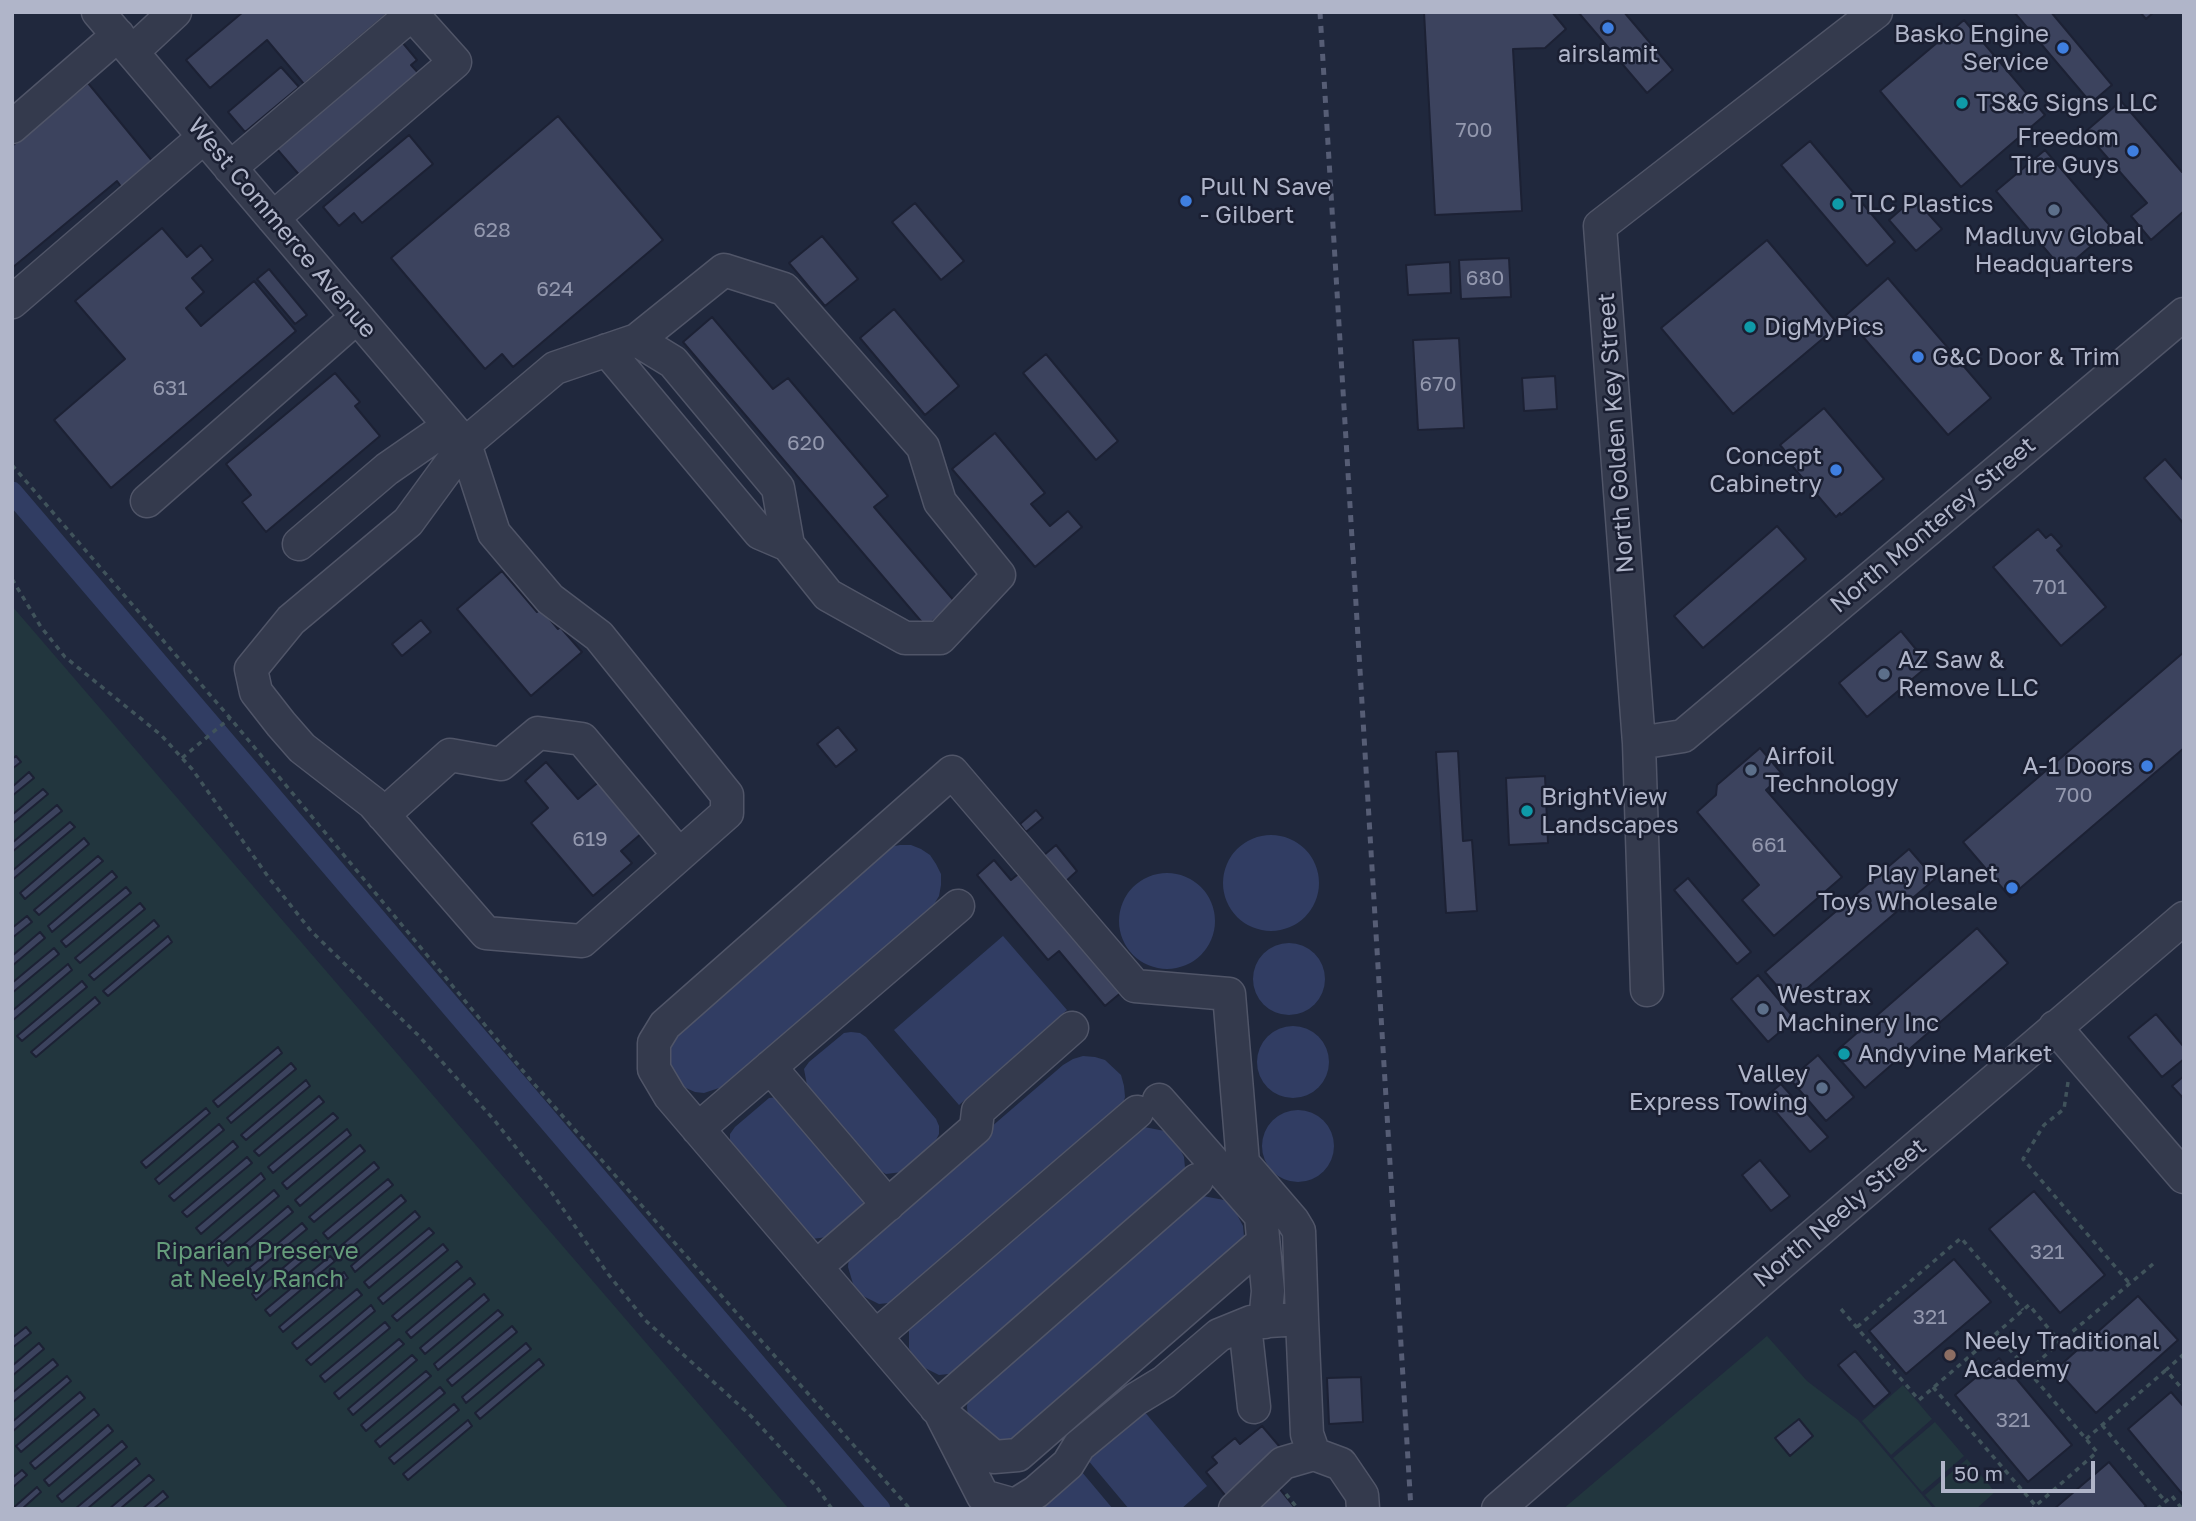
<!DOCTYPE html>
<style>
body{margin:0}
#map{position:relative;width:2196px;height:1521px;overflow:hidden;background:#20283d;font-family:"Golos Text",sans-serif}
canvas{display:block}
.frame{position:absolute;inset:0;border:14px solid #b0b5c9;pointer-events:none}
.scale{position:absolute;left:1941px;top:1461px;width:154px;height:32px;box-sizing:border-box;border:4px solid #b0b5c9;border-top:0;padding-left:9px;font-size:21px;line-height:24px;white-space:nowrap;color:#b0b5c9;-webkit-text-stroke:5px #1a1f32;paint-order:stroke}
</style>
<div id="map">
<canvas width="2196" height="1521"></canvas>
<div class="frame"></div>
<div class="scale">50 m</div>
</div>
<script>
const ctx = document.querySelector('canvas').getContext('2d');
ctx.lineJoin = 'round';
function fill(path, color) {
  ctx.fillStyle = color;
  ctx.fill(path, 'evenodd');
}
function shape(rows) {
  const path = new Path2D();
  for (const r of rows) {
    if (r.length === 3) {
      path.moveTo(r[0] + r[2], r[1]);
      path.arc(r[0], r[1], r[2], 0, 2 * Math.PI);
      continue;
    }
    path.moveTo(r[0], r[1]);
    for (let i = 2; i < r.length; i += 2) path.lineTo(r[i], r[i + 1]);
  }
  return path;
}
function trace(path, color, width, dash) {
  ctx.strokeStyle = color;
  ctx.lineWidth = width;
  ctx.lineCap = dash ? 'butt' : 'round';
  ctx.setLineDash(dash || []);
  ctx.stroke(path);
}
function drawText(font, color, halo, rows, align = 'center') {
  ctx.font = font + ' "Golos Text",sans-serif';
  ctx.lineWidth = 5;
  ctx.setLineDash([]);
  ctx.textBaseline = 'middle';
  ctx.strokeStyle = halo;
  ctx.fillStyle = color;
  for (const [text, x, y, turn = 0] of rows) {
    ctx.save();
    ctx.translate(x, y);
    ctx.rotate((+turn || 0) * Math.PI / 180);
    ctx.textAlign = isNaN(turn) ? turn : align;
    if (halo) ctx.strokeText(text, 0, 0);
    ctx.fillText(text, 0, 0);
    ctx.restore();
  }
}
fill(shape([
 [12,606,789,1509,12,1509],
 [1767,1336,1807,1381,1858,1420,1934,1509,1563,1509],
 [1903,1385,1932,1419,1891,1455,1862,1421],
 [1935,1422,1964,1456,1922,1492,1893,1458],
 [1967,1459,1995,1492,1976,1509,1937,1509,1925,1495]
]), '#22363e');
fill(shape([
 [1271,883,48],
 [900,845,911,845,921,849,930,855,936,864,941,874,941,885,939,896,933,906,722,1087,704,1093,695,1092,677,1084,670,1076,666,1045,889,847],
 [1167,921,48],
 [1003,936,1067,1010,959,1105,894,1030],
 [1289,979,36],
 [1293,1062,36],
 [851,1032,860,1033,866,1037,936,1119,939,1126,939,1134,935,1142,902,1172,886,1174,877,1169,807,1085,804,1069,809,1062,844,1033],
 [1083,1056,1095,1057,1105,1060,1121,1075,1124,1086,1125,1097,1122,1107,898,1302,879,1304,861,1295,854,1287,848,1267,849,1256,860,1240,1063,1065,1073,1059],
 [777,1097,865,1199,861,1207,827,1237,812,1239,730,1142,730,1134,735,1127,769,1098],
 [1298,1146,36],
 [1144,1127,1165,1131,1174,1137,1184,1157,1185,1168,1182,1178,958,1373,939,1375,921,1366,914,1358,909,1348,909,1327],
 [1203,1196,1224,1200,1233,1207,1243,1226,1244,1237,1241,1248,1024,1439,998,1444,968,1417,967,1407,968,1396,1192,1199],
 [1138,1404,1207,1486,1181,1509,1129,1509,1082,1453],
 [1076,1465,1113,1509,1025,1509]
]), '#313d63');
trace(shape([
 [12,492,880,1509]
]), '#313d63', 21);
const building = shape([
 [243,12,389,12,304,84,267,40,210,88,186,60,243,12],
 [1424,12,1552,12,1566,29,1545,48,1513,49,1522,211,1435,215,1424,12],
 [1578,12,1624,12,1673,70,1647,93,1578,12],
 [2014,12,2051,12,2112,85,2091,103,2014,12],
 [2140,12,2154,12,2146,19,2140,12],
 [1964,20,2045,115,1961,187,1880,91,1964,20],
 [402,42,417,60,411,65,421,76,302,178,277,149,402,42],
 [281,67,299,87,245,132,228,112,281,67],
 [88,83,153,162,122,188,117,181,12,268,12,146,88,83],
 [2121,101,2182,172,2184,171,2184,211,2151,240,2131,216,2147,203,2085,132,2121,101],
 [558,116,663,240,513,367,502,354,485,369,391,258,558,116],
 [409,135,433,164,362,223,354,213,339,226,323,207,409,135],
 [1810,141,1895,242,1867,266,1781,165,1810,141],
 [2045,150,2112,228,2063,270,1996,191,2045,150],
 [1914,198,1942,229,1916,251,1889,220,1914,198],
 [915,203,964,261,941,280,892,222,915,203],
 [162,228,187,257,201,245,213,260,192,278,204,292,186,308,201,326,254,281,296,331,111,488,54,420,125,359,75,301,162,228],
 [822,236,858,279,825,306,789,263,822,236],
 [1767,240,1839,325,1733,414,1661,328,1767,240],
 [1509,258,1511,297,1461,299,1459,260,1509,258],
 [1450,262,1451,293,1408,295,1406,265,1450,262],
 [269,269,307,315,295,324,257,279,269,269],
 [1888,278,1991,398,1948,435,1845,316,1888,278],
 [894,309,959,386,925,415,860,338,894,309],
 [712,317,773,389,788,378,888,496,874,507,955,602,926,627,683,342,712,317],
 [1459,338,1464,428,1418,430,1413,340,1459,338],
 [1046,354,1118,441,1096,460,1023,373,1046,354],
 [335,373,360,402,355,406,380,436,266,532,242,502,251,495,226,464,335,373],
 [1555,376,1557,409,1524,411,1522,378,1555,376],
 [1824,408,1884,479,1841,515,1840,513,1836,517,1788,461,1791,458,1780,445,1824,408],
 [995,433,1045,493,1031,504,1050,526,1068,511,1082,527,1035,567,952,469,995,433],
 [2165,459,2184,481,2184,524,2144,478,2165,459],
 [1777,526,1806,559,1703,648,1674,616,1777,526],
 [2038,529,2046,538,2051,534,2062,546,2057,550,2106,607,2061,646,1993,567,2038,529],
 [502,571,537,612,541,609,558,629,560,627,582,652,531,696,457,609,502,571],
 [421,620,431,632,402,656,392,644,421,620],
 [1901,631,1929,665,1867,717,1839,683,1901,631],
 [2184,652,2184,748,2010,897,1963,842,2184,652],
 [838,727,857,750,836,767,817,744,838,727],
 [1760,748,1783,775,1766,790,1842,877,1774,936,1742,900,1759,885,1697,812,1716,795,1717,785,1760,748],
 [1458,751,1463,841,1472,840,1477,911,1446,913,1436,752,1458,751],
 [16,756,21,762,12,769,12,759,16,756],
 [546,762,578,799,606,776,649,827,621,851,632,863,593,896,531,823,548,808,525,781,546,762],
 [29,772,34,778,12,796,12,787,29,772],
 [1545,776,1548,843,1509,845,1506,778,1545,776],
 [43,789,48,794,12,824,12,815,43,789],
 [57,805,62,811,12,852,12,843,57,805],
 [1036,810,1043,818,1026,832,1020,824,1036,810],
 [70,822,75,827,12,880,12,871,70,822],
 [84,838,89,844,25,899,20,893,84,838],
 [1056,845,1077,871,1065,882,1043,856,1056,845],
 [1909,849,1935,879,1791,1002,1765,972,1909,849],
 [98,856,103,861,39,915,34,910,98,856],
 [994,860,1011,880,1022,871,1123,991,1105,1006,1059,951,1048,960,977,875,994,860],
 [112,871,117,877,52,932,48,926,112,871],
 [1688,878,1751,952,1737,964,1674,890,1688,878],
 [126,887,131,893,66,947,61,941,126,887],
 [140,903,145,909,80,963,75,958,140,903],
 [27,916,32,922,12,938,12,928,27,916],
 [154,920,159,926,94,980,89,975,154,920],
 [1977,928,2008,963,1865,1088,1834,1053,1977,928],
 [40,932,45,938,12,966,12,956,40,932],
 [168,936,172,942,108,996,103,991,168,936],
 [54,948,59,954,12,993,12,983,54,948],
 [68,964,72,970,12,1021,12,1011,68,964],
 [1758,975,1795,1019,1768,1042,1731,999,1758,975],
 [82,981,87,987,22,1041,17,1036,82,981],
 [95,997,100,1003,36,1057,31,1052,95,997],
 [2156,1014,2184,1047,2184,1059,2162,1077,2128,1037,2156,1014],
 [278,1047,282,1053,218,1107,213,1101,278,1047],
 [1818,1055,1854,1097,1826,1121,1790,1079,1818,1055],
 [291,1063,296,1069,231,1123,227,1118,291,1063],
 [2184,1076,2184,1099,2172,1086,2184,1076],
 [306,1080,310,1086,246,1140,241,1135,306,1080],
 [1781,1084,1828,1137,1810,1152,1764,1098,1781,1084],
 [319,1096,324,1102,259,1156,254,1151,319,1096],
 [206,1108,210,1113,146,1168,141,1162,206,1108],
 [333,1113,338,1118,273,1173,268,1167,333,1113],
 [219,1124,224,1130,159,1184,155,1179,219,1124],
 [347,1129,351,1135,287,1189,282,1183,347,1129],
 [233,1141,238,1147,174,1201,169,1196,233,1141],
 [360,1145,365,1151,300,1206,295,1200,360,1145],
 [247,1157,252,1163,187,1217,182,1212,247,1157],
 [1760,1160,1790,1196,1771,1211,1742,1175,1760,1160],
 [374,1162,379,1168,314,1222,309,1217,374,1162],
 [261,1173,265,1179,201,1234,196,1228,261,1173],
 [388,1179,393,1185,328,1239,323,1233,388,1179],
 [274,1190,279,1196,215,1250,210,1244,274,1190],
 [2034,1191,2105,1275,2060,1313,1989,1229,2034,1191],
 [401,1195,406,1201,342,1255,337,1249,401,1195],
 [288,1206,293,1212,228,1266,224,1261,288,1206],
 [415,1211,420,1217,355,1272,351,1266,415,1211],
 [302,1223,307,1229,242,1283,238,1277,302,1223],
 [429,1228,434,1233,369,1288,364,1282,429,1228],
 [316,1240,321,1246,256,1300,252,1294,316,1240],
 [443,1244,448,1250,383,1304,378,1298,443,1244],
 [330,1256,335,1261,270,1316,265,1310,330,1256],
 [1954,1259,1991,1302,1906,1374,1869,1331,1954,1259],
 [457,1261,462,1267,397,1321,392,1316,457,1261],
 [344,1272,348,1278,283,1332,279,1327,344,1272],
 [470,1278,475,1284,411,1338,406,1332,470,1278],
 [357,1289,362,1295,297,1349,292,1343,357,1289],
 [484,1294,489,1300,425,1354,420,1348,484,1294],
 [2138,1296,2178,1340,2096,1413,2056,1369,2138,1296],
 [371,1305,375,1311,311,1365,306,1360,371,1305],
 [498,1310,503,1315,438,1370,434,1364,498,1310],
 [385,1322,390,1328,325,1382,320,1376,385,1322],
 [512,1326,517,1332,452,1386,447,1380,512,1326],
 [26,1327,31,1333,12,1348,12,1338,26,1327],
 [399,1339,404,1344,339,1399,334,1393,399,1339],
 [39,1343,44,1349,12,1376,12,1366,39,1343],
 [526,1343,531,1349,466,1403,462,1397,526,1343],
 [1855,1351,1890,1393,1874,1407,1838,1365,1855,1351],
 [412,1355,417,1360,353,1415,348,1409,412,1355],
 [1999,1358,2072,1445,2028,1482,1955,1395,1999,1358],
 [53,1359,58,1365,12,1403,12,1393,53,1359],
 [539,1359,544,1365,480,1419,475,1413,539,1359],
 [426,1371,431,1376,366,1431,361,1425,426,1371],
 [67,1376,71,1381,12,1432,12,1422,67,1376],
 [1361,1377,1363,1422,1329,1424,1327,1378,1361,1377],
 [440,1387,445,1393,380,1447,375,1441,440,1387],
 [80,1392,85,1398,21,1452,16,1446,80,1392],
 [2171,1392,2184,1407,2184,1496,2128,1429,2171,1392],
 [454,1404,459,1410,394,1464,389,1458,454,1404],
 [94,1409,99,1415,35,1469,30,1463,94,1409],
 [1799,1419,1813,1436,1790,1456,1775,1438,1799,1419],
 [468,1420,472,1426,408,1480,403,1474,468,1420],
 [108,1425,113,1431,49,1486,44,1480,108,1425],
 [1262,1426,1285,1453,1229,1500,1206,1472,1217,1463,1212,1457,1235,1438,1240,1444,1262,1426],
 [122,1441,127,1447,62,1502,57,1496,122,1441],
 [136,1458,140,1464,87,1509,75,1509,136,1458],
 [2109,1462,2146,1506,2143,1509,2054,1509,2109,1462],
 [22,1470,27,1475,12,1488,12,1478,22,1470],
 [149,1475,154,1480,120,1509,109,1509,149,1475],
 [37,1487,41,1492,22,1509,12,1509,37,1487],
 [1279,1488,1296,1509,1258,1509,1256,1507,1279,1488],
 [163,1491,168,1497,153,1509,142,1509,163,1491]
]);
fill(building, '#3c435e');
trace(building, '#1c2134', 2);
const minor = shape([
 [98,12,465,444,494,533,550,599,599,636,727,795,727,813,582,941,486,933,373,803,302,748,281,724,256,692,251,669,291,620,408,522,465,444,555,368,637,340,724,270,784,289,923,447,940,502,999,575,940,638,905,638,828,595,788,545,778,488,673,362,637,340],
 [132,52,175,12],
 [12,127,118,35],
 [230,168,412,14,455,62,273,218],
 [12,302,204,137],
 [607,350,760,533,788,545],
 [147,501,357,317],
 [299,544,387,469,449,426],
 [1639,743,1683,736,2184,314],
 [383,815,450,755,501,764,538,733,582,739,679,855],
 [1647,990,1639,743,1600,226,1876,12],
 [2055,1027,2184,1177],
 [770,1067,888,1205],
 [1159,1100,1261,1216,1268,1291,1265,1322],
 [698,1129,958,906],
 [816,1267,976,1128,978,1111,1072,1028],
 [1302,1319,1251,1322,1219,1335,1164,1382,1136,1399,1079,1446,1068,1464,1036,1492,1015,1505,983,1496,940,1412,670,1096,654,1069,654,1043,665,1025,952,772,1135,986,1229,994,1243,1163,1293,1221,1299,1231,1302,1319,1307,1434,1314,1454],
 [1245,1325,1254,1407],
 [876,1336,1137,1112],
 [936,1408,1197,1180],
 [951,1421,994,1457,1018,1455,1263,1242],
 [1235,1509,1283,1463,1314,1454,1341,1464,1362,1495,1363,1509],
 [1498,1509,1773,1270,2184,918]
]);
trace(minor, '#505568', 35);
trace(shape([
 [12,465,230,718,529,1078,910,1509],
 [12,579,41,627,65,657,161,735,192,769,269,878,311,931,419,1036,495,1121,552,1193,608,1274,645,1320,749,1414,816,1486,832,1509],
 [182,758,230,718],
 [2068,1082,2064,1109,2044,1125,2023,1159,2130,1284],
 [1841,1309,1919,1400,2029,1305,2060,1342,2153,1264],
 [1857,1327,1961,1238,2023,1310],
 [1996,1333,2097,1452,2032,1509],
 [2184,1354,2166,1370,2184,1391],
 [2028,1371,2060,1342],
 [1933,1387,2035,1505],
 [2102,1425,2165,1501],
 [2086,1439,2166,1370],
 [1286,1494,1298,1509],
 [2157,1509,2172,1496,2182,1509]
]), '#40535b', 3.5, [5, 5]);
trace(minor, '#343a4d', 32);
trace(shape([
 [1320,12,1411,1509]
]), '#565d75', 5, [7, 7]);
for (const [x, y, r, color] of [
 [1608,28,7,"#3f7fe0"],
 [2063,48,7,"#3f7fe0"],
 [1962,103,7,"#0f9aa8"],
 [2133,151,7,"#3f7fe0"],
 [1186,201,7,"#3f7fe0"],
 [1838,204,7,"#0f9aa8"],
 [2054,210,7,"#5c6f8a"],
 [1750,327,7,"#0f9aa8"],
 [1918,357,7,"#3f7fe0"],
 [1836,470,7,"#3f7fe0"],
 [1884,674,7,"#5c6f8a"],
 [2147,766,7,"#3f7fe0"],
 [1751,770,7,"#5c6f8a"],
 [1527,811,7,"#0f9aa8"],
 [2012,888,7,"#3f7fe0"],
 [1763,1009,7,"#5c6f8a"],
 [1844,1054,7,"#0f9aa8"],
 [1822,1088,7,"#5c6f8a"],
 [1950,1355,7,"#8d6e63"]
]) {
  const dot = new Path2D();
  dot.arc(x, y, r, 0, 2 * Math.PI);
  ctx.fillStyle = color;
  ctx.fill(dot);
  trace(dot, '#1a1f32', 2.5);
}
drawText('21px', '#9398ae', null, [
 ["700",1474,130],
 ["628",492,230],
 ["680",1485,278],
 ["624",555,289],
 ["670",1438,384],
 ["631",170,388],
 ["620",806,443],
 ["701",2050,587],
 ["700",2074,795],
 ["619",590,839],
 ["661",1769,845],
 ["321",2047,1252],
 ["321",1930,1317],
 ["321",2013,1420]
]);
drawText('24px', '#b0b5c9', '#1a1f32', [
 ["Basko Engine",2049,34,"right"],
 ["Service",2049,62,"right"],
 ["airslamit",1608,54,"center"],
 ["TS&G Signs LLC",1976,103],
 ["Freedom",2119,137,"right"],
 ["Tire Guys",2119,165,"right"],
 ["Pull N Save",1200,187],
 ["- Gilbert",1200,215],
 ["TLC Plastics",1852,204],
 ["Madluvv Global",2054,236,"center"],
 ["Headquarters",2054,264,"center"],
 ["DigMyPics",1764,327],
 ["G&C Door & Trim",1932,357],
 ["Concept",1822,456,"right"],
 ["Cabinetry",1822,484,"right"],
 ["AZ Saw &",1898,660],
 ["Remove LLC",1898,688],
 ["Airfoil",1765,756],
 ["Technology",1765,784],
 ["A-1 Doors",2133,766,"right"],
 ["BrightView",1541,797],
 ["Landscapes",1541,825],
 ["Play Planet",1998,874,"right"],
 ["Toys Wholesale",1998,902,"right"],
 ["Westrax",1777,995],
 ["Machinery Inc",1777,1023],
 ["Andyvine Market",1858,1054],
 ["Valley",1808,1074,"right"],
 ["Express Towing",1808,1102,"right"],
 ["Neely Traditional",1964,1341],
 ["Academy",1964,1369]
], 'left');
drawText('24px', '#b0b5c9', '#1a1f32', [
 ["West Commerce Avenue",282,228,50],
 ["North Golden Key Street",1616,433,-94],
 ["North Monterey Street",1933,525,-40],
 ["North Neely Street",1840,1213,-40]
]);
drawText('24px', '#659c7b', '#1a1f32', [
 ["Riparian Preserve",257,1251],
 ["at Neely Ranch",257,1279]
]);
</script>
